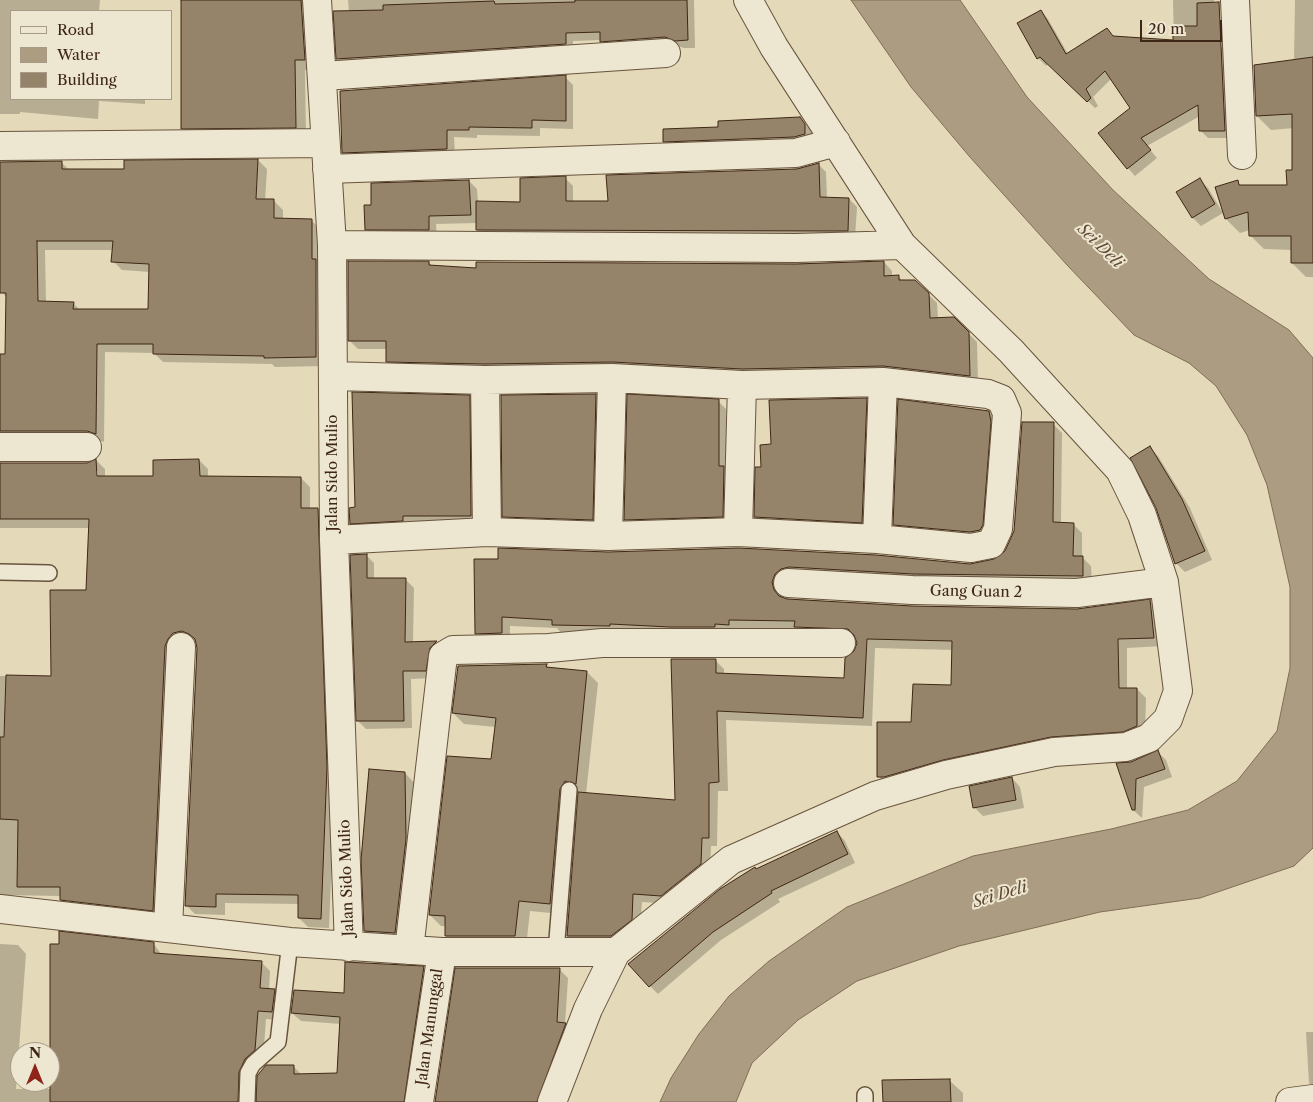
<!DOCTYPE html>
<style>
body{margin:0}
#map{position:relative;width:1313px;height:1102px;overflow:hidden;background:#e4d9b8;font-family:"Libre Caslon Text",serif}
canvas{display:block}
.legend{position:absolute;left:10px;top:10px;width:162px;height:90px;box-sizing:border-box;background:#ede6d1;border:1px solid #a79a86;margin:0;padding:6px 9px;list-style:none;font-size:15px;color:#3f2715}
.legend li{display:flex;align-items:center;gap:10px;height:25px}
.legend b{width:25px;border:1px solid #a79a86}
.north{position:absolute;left:10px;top:1042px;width:50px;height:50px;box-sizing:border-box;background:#ede6d1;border:1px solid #a79a86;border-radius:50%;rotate:0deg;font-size:14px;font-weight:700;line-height:20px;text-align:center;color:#3f2715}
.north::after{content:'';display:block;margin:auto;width:18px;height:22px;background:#8f2418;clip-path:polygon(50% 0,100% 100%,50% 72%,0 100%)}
.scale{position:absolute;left:1140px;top:20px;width:82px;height:22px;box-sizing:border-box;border:2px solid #3f2715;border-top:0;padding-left:6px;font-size:15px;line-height:18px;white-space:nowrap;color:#3f2715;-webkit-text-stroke:4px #ede6d1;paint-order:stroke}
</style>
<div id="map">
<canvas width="1313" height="1102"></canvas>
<ul class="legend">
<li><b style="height:6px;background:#ede6d1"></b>Road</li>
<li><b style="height:14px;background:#ac9c81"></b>Water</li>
<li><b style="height:14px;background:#95846a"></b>Building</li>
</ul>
<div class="north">N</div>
<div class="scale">20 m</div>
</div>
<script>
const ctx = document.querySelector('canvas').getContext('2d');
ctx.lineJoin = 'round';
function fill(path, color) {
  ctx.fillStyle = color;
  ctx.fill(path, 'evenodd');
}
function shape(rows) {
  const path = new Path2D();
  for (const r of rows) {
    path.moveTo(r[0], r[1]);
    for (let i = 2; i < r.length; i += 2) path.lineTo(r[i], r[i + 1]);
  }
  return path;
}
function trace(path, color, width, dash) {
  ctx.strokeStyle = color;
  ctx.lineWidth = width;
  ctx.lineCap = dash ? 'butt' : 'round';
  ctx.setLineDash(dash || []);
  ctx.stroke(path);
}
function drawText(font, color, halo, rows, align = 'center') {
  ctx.font = font + ' "Libre Caslon Text",serif';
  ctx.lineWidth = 4;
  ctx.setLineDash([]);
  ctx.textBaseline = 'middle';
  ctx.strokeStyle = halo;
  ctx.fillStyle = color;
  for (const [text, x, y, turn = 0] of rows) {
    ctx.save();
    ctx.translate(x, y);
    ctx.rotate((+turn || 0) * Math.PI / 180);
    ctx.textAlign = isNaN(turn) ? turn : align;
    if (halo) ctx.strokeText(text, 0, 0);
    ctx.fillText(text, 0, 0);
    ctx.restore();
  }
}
const water = shape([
 [851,0,960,0,1027,97,1113,190,1209,279,1289,330,1313,358,1313,848,1294,866,1200,898,1100,912,959,946,857,981,798,1020,752,1063,736,1102,660,1102,671,1078,699,1034,729,996,769,961,847,907,973,856,1111,829,1188,810,1237,781,1277,731,1290,668,1290,587,1267,485,1247,435,1216,386,1189,363,1134,335,1067,265,969,156,911,87,851,0]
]);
fill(water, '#ac9c81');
trace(water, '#806d56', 1);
fill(shape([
 [0,0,100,0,99,11,11,11,11,99,145,99,145,104,99,101,98,119,20,112,20,114,0,114],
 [182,0,311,0,315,70,305,70,306,138,193,139,182,128],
 [348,0,694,0,695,48,684,48,674,45,610,49,601,40,573,41,573,52,346,66,337,58,349,12],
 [1173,0,1214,0,1216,47,1221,47,1228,54,1232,138,1208,138,1200,130,1200,116,1147,146,1157,158,1135,176,1128,168,1131,109,1111,79,1093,97,1098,106,1095,108,1049,64,1046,66,1038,58,1019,24,1041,11,1048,19,1068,54,1107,30,1115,38,1174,41],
 [1295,0,1313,0,1313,277,1306,277,1292,263,1292,250,1264,249,1250,235,1250,230,1240,233,1226,219,1217,188,1237,182,1242,187,1288,186,1293,171,1294,128,1271,130,1257,116,1255,66,1294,61],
 [565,77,573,85,573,129,540,128,540,136,477,135,477,138,454,137,455,157,352,161,343,152],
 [800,118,813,133,813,142,673,150,664,141,720,128],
 [258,160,267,169,265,201,274,201,283,210,283,220,311,220,320,229,325,366,275,367,272,364,163,362,154,353,105,352,104,442,97,440,0,444,0,376,6,355,7,298,2,292,0,286,0,163,61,162,69,170,125,170,126,162],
 [45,250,113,250,113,261,122,270,150,272,149,310,80,310,73,303,46,302],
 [818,164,826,172,827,198,849,199,857,207,855,238,485,238,477,230,477,223,436,224,437,238,375,237,366,229,372,206,469,181,477,189,478,202,521,203,565,178,573,186,573,202,609,202],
 [1199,179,1208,188,1223,213,1201,226,1193,218,1178,193],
 [429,262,433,267,477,269,884,262,892,271,892,277,898,276,903,281,915,281,937,303,938,319,954,319,977,342,978,384,395,370,387,361,387,349,358,349,350,341],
 [595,395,607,406,603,530,515,528,504,516],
 [469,396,478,406,480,525,360,532,351,523,356,509],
 [866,399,875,408,870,530,764,525,755,517,762,468,772,446],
 [718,401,726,409,726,470,730,524,633,527,625,519],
 [989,412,997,421,988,538,903,533,894,524],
 [1053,424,1062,433,1061,523,1073,524,1082,533,1082,557,1091,566,1092,585,781,591,782,598,912,607,1077,610,1150,601,1159,610,1163,646,1127,648,1127,689,1137,689,1146,698,1145,735,887,786,878,776,912,723,952,686,953,650,875,648,872,726,726,720,728,791,718,791,717,846,711,846,710,873,671,904,642,902,640,929,620,945,577,945,568,936,579,792,577,792,570,800,561,914,530,911,526,947,457,947,446,936,446,926,441,926,430,915,492,760,496,727,464,724,453,713,546,665,549,668,587,672,598,683,586,794,677,801,715,660,724,669,724,674,845,679,858,642,856,638,805,636,799,630,738,629,738,633,562,634,557,628,510,626,510,642,486,642,477,633,475,561,970,565,995,560,1006,552],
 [1150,448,1158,456,1190,508,1212,560,1185,572,1176,563],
 [96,460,105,469,105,477,154,477,199,460,208,469,208,477,301,478,310,487,310,509,318,509,327,518,335,777,329,928,308,927,299,918,299,904,225,903,225,915,195,914,186,905,198,648,196,641,192,640,162,919,70,909,61,900,61,896,2,895,0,899,0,663,0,676,52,677,87,591,90,528,0,528,0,464,87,464],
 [95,471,98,471,98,482],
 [366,555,374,563,374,579,406,580,414,588,413,643,436,643,444,650,433,678,411,679,412,728,366,729,358,721],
 [1158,752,1166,760,1172,777,1144,787,1142,818,1133,810,1132,763],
 [405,773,416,785,406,944,377,942,365,931],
 [1012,778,1020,787,1024,808,983,816,974,807],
 [837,832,845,841,855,863,778,899,780,902,721,940,658,994,650,986,757,870],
 [153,943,162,955,262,963,270,971,269,990,274,990,283,999,281,1020,266,1019,263,1059,253,1068,246,1102,0,1102,0,944,18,945,26,954,16,1089,51,1089],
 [423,968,432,976,413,1102,257,1102,293,1066,302,1075,338,1075,341,1024,301,1021,292,1013],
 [559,969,568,978,565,1024,574,1032,549,1102,436,1102],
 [1306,1032,1313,1032,1313,1087,1309,1083],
 [950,1081,963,1093,963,1102,884,1102]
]), '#0003');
const building = shape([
 [181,0,301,0,305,60,295,60,296,128,181,129,181,0],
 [575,0,687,0,688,40,675,41,665,37,600,42,600,32,566,33,566,44,336,59,333,11,383,10,383,5,494,1,495,4,575,2,575,0],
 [1219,2,1225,131,1199,131,1198,105,1141,138,1151,150,1127,169,1098,133,1130,108,1105,71,1086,89,1091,98,1087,102,1040,57,1037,59,1017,23,1041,10,1066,54,1107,28,1113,36,1173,40,1173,26,1197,26,1197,3,1219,2],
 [1313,57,1313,263,1291,263,1291,236,1249,236,1248,212,1225,219,1215,187,1238,180,1239,185,1287,185,1286,170,1292,170,1292,114,1256,116,1254,65,1313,57],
 [566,75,566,121,532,120,532,128,469,127,469,130,447,130,447,149,342,153,340,91,566,75],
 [800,117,805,124,805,134,794,137,663,142,663,129,718,127,718,121,800,117],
 [258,159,256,199,274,199,274,218,312,219,312,259,316,259,316,357,264,358,264,356,153,354,153,344,97,344,96,434,87,431,0,431,0,354,5,354,6,293,0,293,0,162,62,161,62,169,124,169,124,160,258,159],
 [37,241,113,241,111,262,149,264,148,309,73,309,74,302,38,301,37,241],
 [819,163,820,197,849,198,848,231,476,230,476,201,520,202,520,178,566,176,566,201,608,201,606,175,797,169,819,163],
 [1200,178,1215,204,1192,218,1176,192,1200,178],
 [469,180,471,215,429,216,429,230,365,230,364,205,371,205,371,183,469,180],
 [348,261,429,261,429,265,476,268,476,262,796,264,884,261,884,276,899,275,899,280,915,280,929,293,930,318,954,317,969,332,970,376,883,366,742,369,612,362,485,364,386,362,386,341,348,341,348,261],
 [352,392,470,395,471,516,403,516,403,521,350,524,349,508,355,507,352,392],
 [596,394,593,520,502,517,501,395,596,394],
 [627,394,719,399,719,466,724,466,723,517,624,520,627,394],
 [867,398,862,523,754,517,755,467,761,467,760,445,771,444,769,400,867,398],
 [898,399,989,411,991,422,983,525,980,530,970,532,893,525,898,399],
 [1022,422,1054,422,1053,522,1074,523,1073,556,1083,556,1083,576,913,574,789,567,781,569,775,574,772,582,774,590,779,596,787,599,912,606,1077,609,1150,599,1154,638,1118,639,1119,688,1137,688,1137,726,1123,732,1051,737,943,760,884,777,877,777,877,722,911,722,913,684,951,685,952,641,867,639,863,718,717,711,719,782,709,783,709,838,702,838,701,864,661,896,633,894,632,920,611,936,567,936,578,792,675,800,671,659,716,659,716,673,844,678,845,658,854,651,857,643,854,635,848,629,794,627,795,621,729,620,729,625,715,624,715,627,670,627,610,624,610,626,552,625,552,620,502,617,502,633,475,634,474,559,498,559,498,548,608,552,738,548,876,555,970,564,994,559,1005,551,1014,531,1022,422],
 [1150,446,1182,499,1205,551,1175,564,1156,508,1130,458,1150,446],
 [96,459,97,476,153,476,153,460,199,459,200,476,301,477,301,508,318,508,327,767,321,919,298,918,298,895,216,894,216,907,185,906,197,648,195,639,189,634,182,631,173,633,168,639,165,646,153,911,60,900,60,887,17,887,18,820,0,819,0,737,4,737,6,675,51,676,50,590,86,590,89,519,0,519,0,463,87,463,96,459],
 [367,554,367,578,406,578,405,642,437,641,430,648,426,671,403,671,404,721,356,721,350,555,367,554],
 [547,664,546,667,587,671,576,784,565,781,560,789,550,904,519,901,515,936,445,936,445,916,429,915,447,756,491,759,496,718,452,713,458,666,547,664],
 [1158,750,1165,769,1136,779,1135,810,1132,810,1116,763,1131,762,1158,750],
 [369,769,405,772,406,839,395,933,364,931,361,860,369,769],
 [1012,777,1016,800,973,808,969,786,1012,777],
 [837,831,848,854,771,891,772,893,713,932,649,987,628,964,720,889,755,867,756,869,837,831],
 [59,931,154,942,154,953,262,961,260,988,275,989,272,1012,258,1011,255,1050,245,1059,239,1072,238,1102,50,1102,50,944,59,944,59,931],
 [345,962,424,966,404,1102,256,1102,257,1076,266,1065,294,1065,294,1074,337,1073,340,1017,291,1013,294,990,344,993,345,962],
 [455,968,560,968,557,1022,566,1023,537,1102,435,1102,455,968],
 [950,1079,951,1102,883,1102,882,1080,950,1079]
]);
fill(building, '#95846a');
trace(building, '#3f2715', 1);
const service = shape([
 [0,572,49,573],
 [556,952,569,790],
 [865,1095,865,1102],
 [247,1102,248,1073,253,1064,278,1042,290,942]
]);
const minor = shape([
 [317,0,332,245,334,540,349,947],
 [1235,0,1242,155],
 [323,76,666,53],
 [0,146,325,143],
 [327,169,796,153,836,142],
 [332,245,796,248,902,245],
 [333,376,485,380,612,378,742,385,883,382,988,394,1001,399,1007,413,998,529,991,544,971,548,877,539,738,532,608,536,487,532,334,540],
 [485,380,487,532],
 [0,447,87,447],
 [738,532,742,385],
 [608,536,612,378],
 [877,539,883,382],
 [788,583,912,590,1077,593,1164,582],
 [0,909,290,942,442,952,616,952,731,860,875,796,946,775,1054,752,1126,747,1149,738,1168,719,1178,691,1164,582,1142,515,1120,470,1011,351,902,245,774,47,748,0],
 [168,928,181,647],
 [409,950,443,656,453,650,549,648,602,643,841,643],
 [419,1102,442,952],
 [552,1102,588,1009,616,952],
 [1290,1102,1313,1099]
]);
trace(service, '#68543e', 18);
trace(minor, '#68543e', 30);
trace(service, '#ede6d1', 15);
trace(minor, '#ede6d1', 28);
drawText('15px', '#3f2715', '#ede6d1', [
 ["Jalan Sido Mulio",333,473,-90],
 ["Gang Guan 2",976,592,1],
 ["Jalan Sido Mulio",347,878,-92],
 ["Jalan Manunggal",430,1027,-82]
]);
drawText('italic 16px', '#604a35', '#ede6d1', [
 ["Sei Deli",1100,246,44],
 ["Sei Deli",1000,895,-17]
]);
</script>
